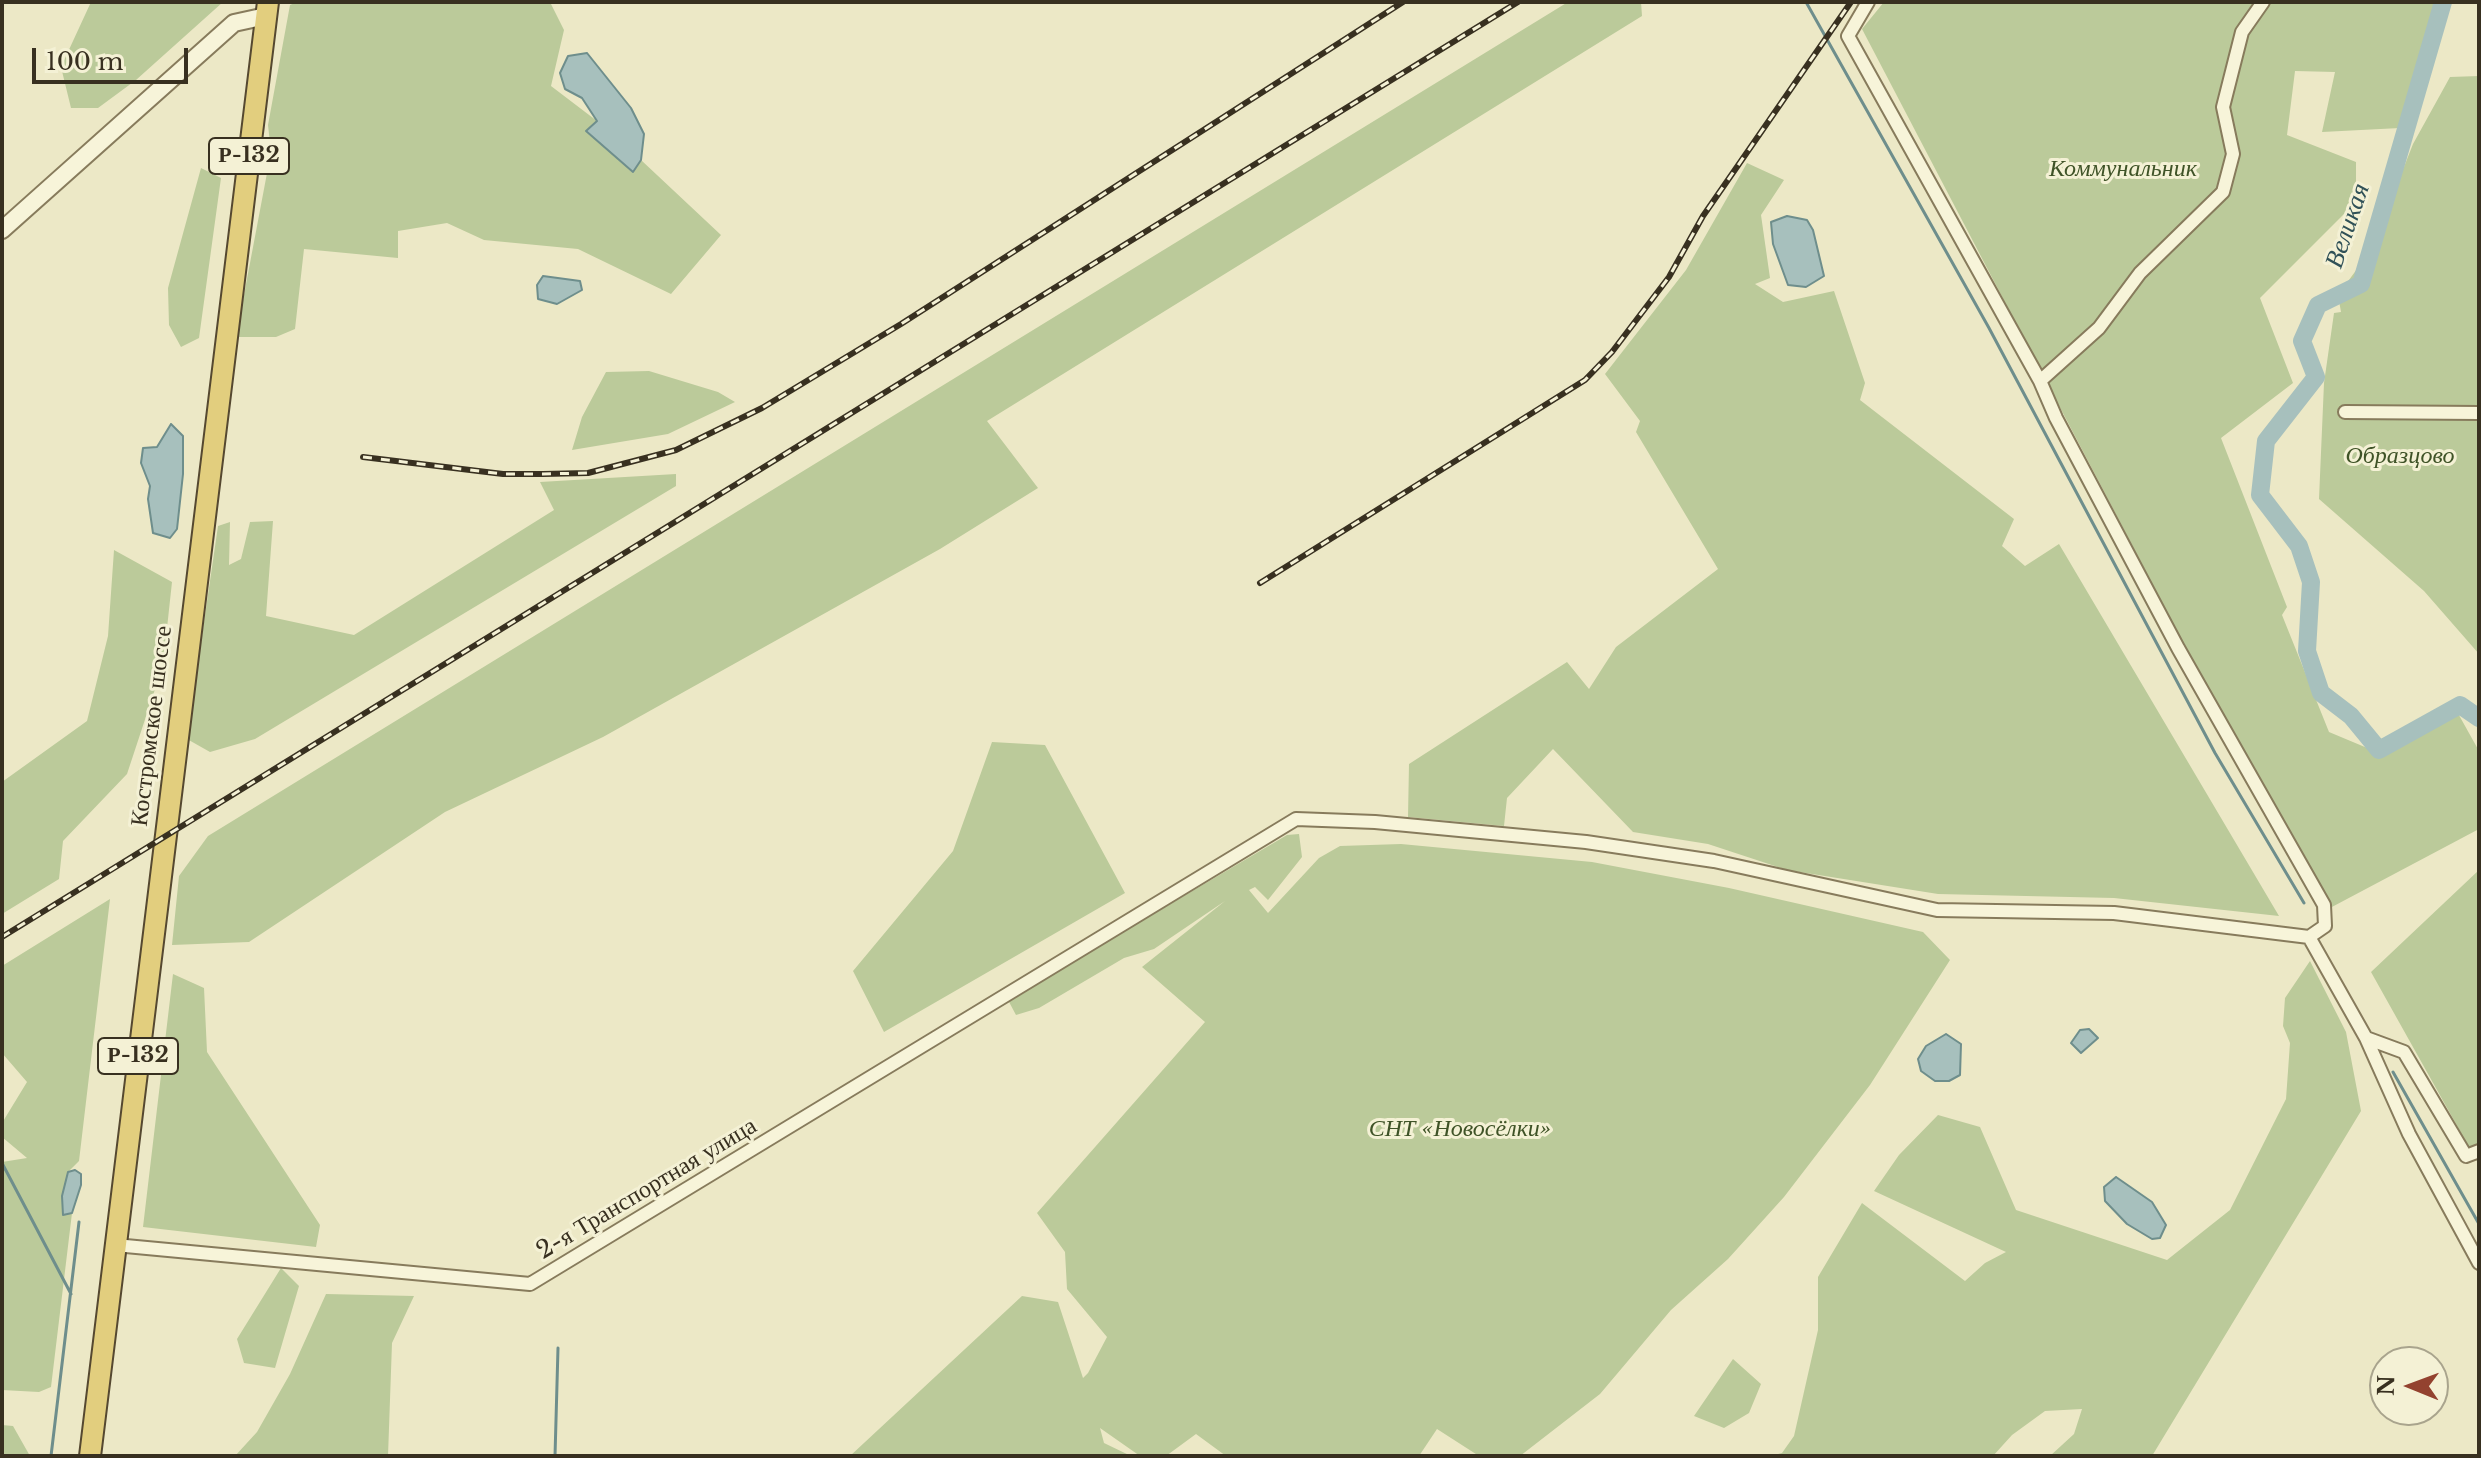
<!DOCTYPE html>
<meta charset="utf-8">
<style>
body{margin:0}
#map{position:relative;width:2481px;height:1458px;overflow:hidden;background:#ece8c6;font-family:"Libre Baskerville",serif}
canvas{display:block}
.frame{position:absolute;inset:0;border:4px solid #383020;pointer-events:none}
.north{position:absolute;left:2369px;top:1346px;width:80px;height:80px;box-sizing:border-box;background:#f4f1d5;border:2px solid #a9a48d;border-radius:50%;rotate:271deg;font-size:22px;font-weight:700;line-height:32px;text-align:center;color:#383020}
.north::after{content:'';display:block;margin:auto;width:28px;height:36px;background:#93422f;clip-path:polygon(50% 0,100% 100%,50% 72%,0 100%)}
.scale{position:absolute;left:32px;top:48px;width:156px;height:36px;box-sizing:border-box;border:4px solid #383020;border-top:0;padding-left:10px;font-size:24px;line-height:28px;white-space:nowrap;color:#383020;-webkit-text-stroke:6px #f4f1d5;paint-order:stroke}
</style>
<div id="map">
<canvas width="2481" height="1458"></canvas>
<div class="frame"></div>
<div class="north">N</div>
<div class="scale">100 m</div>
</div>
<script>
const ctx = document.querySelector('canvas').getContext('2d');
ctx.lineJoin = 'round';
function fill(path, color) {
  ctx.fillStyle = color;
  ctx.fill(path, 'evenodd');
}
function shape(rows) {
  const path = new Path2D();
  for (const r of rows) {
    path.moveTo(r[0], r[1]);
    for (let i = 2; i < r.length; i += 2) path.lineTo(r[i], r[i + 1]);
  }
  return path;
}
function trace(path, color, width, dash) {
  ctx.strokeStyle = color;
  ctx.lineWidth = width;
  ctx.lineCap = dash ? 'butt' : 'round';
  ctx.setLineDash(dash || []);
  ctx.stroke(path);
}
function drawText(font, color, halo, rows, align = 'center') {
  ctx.font = font + ' "Libre Baskerville",serif';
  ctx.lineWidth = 6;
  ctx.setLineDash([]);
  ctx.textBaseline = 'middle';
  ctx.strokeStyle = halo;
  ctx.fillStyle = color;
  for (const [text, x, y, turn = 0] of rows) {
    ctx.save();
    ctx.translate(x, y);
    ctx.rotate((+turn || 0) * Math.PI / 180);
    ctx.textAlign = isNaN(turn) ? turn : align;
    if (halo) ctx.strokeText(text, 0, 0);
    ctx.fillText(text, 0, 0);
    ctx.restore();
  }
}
fill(shape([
 [91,2,223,2,136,80,98,108,71,108,61,67],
 [297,2,550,2,564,30,551,86,597,121,586,131,633,172,641,160,721,235,671,294,578,249,484,240,447,223,398,231,398,258,304,249,295,329,276,337,236,337,271,152,268,125,290,5],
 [1568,2,1641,2,1642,16,987,421,1038,488,940,549,603,737,445,812,249,942,172,945,179,876,208,836],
 [1884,2,2438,2,2438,16,2400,128,2322,132,2335,72,2295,71,2287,135,2356,162,2356,202,2260,298,2293,383,2221,438,2287,607,2282,615,2329,732,2372,750,2455,708,2479,751,2479,829,2330,908,2189,654,1862,29],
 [2479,76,2479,654,2424,591,2319,499,2324,383,2334,313,2341,312,2338,295,2357,269,2391,200,2413,144,2450,77],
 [1747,163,1784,180,1761,215,1770,278,1755,284,1783,302,1834,291,1865,383,1860,400,2014,519,2002,546,2025,566,2059,544,2279,916,2114,898,1938,894,1787,870,1708,844,1633,832,1553,749,1507,798,1504,826,1408,817,1409,764,1567,662,1589,689,1616,647,1718,569,1636,432,1640,421,1605,374,1686,270],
 [201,168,221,178,199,338,181,347,169,325,168,288],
 [649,371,718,392,735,402,668,434,572,450,582,417,606,372],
 [676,474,676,486,255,739,210,752,187,739,218,526,230,522,229,565,241,559,250,522,273,521,266,616,354,635,554,510,540,482],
 [114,550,172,582,163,665,127,774,63,841,59,879,2,914,2,782,87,721,108,636],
 [992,742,1045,745,1125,893,884,1032,853,971,953,851],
 [1299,834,1302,857,1268,900,1255,887,1249,890,1268,913,1319,858,1340,846,1401,844,1592,862,1729,888,1923,932,1950,960,1870,1085,1784,1197,1728,1259,1671,1310,1600,1394,1520,1456,1479,1456,1437,1429,1419,1456,1226,1456,1196,1434,1166,1456,1140,1456,1100,1428,1104,1443,1131,1456,850,1456,1022,1296,1058,1302,1083,1378,1088,1373,1107,1337,1067,1289,1065,1252,1037,1213,1205,1022,1142,967,1225,901,1154,949,1124,958,1039,1008,1016,1015,1008,1000,1287,835],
 [2479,870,2479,1165,2371,972],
 [110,899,79,1161,68,1172,64,1215,72,1213,51,1387,39,1392,2,1390,2,1162,27,1158,2,1137,2,1123,27,1082,2,1053,2,966],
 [2310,961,2346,1032,2361,1111,2152,1456,2050,1456,2074,1434,2082,1409,2045,1411,2012,1435,1993,1456,1770,1456,1782,1453,1794,1436,1818,1330,1818,1277,1862,1203,1965,1281,1985,1263,2006,1252,1874,1191,1899,1155,1938,1115,1980,1127,2016,1210,2167,1260,2230,1210,2286,1099,2290,1043,2283,1026,2285,998],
 [173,974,204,988,207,1052,320,1225,316,1247,143,1227],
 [281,1268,299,1286,275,1368,244,1363,237,1339],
 [326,1294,414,1296,392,1343,388,1456,235,1456,257,1432,290,1374],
 [1733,1359,1761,1384,1749,1413,1724,1428,1694,1416],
 [2,1425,13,1426,30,1456,2,1456]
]), '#bbca9a');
const water = shape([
 [587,53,631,108,644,134,641,160,633,172,586,131,597,121,582,98,565,89,560,73,568,56,587,53],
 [1787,216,1807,220,1813,230,1824,276,1806,287,1788,285,1773,244,1771,222,1787,216],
 [543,276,580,281,582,290,557,304,538,299,537,285,543,276],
 [171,424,183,436,183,474,177,529,170,538,153,533,148,499,150,486,141,463,143,448,157,447,171,424],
 [2089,1029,2098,1038,2081,1053,2071,1043,2080,1030,2089,1029],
 [1946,1034,1961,1044,1960,1075,1949,1081,1935,1081,1921,1071,1918,1059,1926,1046,1946,1034],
 [75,1170,81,1174,81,1185,72,1213,63,1215,62,1196,68,1172,75,1170],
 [2116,1177,2152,1202,2166,1225,2160,1238,2152,1239,2127,1224,2105,1201,2104,1187,2116,1177]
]);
fill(water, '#a7c0bd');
trace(water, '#6e8e8c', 2);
trace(shape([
 [1806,2,1989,328,2215,753,2304,903],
 [2393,1072,2479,1224],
 [2,1163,71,1294],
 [51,1456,79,1222],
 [555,1456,558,1348]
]), '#6e8e8c', 3);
trace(shape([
 [2443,2,2361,284,2318,305,2302,341,2316,377,2266,441,2260,495,2299,546,2311,582,2307,651,2321,693,2351,716,2379,750,2460,705,2479,718]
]), '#a7c0bd', 18);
const minor = shape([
 [2040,381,2099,328,2140,273,2223,192,2233,154,2223,107,2242,32,2263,2],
 [2345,412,2479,413],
 [2309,937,2366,1038,2409,1134,2479,1263],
 [2366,1038,2404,1052,2466,1156,2479,1151],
 [115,1245,530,1284,1296,819,1375,822,1586,842,1714,861,1937,910,2114,913,2309,937,2325,926,2324,905,2178,648,2056,418,2040,381,1848,36,1868,2]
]);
const tertiary = shape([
 [2,230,234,23,266,16]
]);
const trunk = shape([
 [90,1456,268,2]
]);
trace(minor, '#877b5c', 16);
trace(tertiary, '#877b5c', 20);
trace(trunk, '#554830', 24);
trace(minor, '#f7f4d9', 12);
trace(tertiary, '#f7f4d9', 16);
trace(trunk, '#e2ce7e', 20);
const rail = shape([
 [363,457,503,474,543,474,588,473,676,450,762,408,901,324,1403,2],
 [1260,583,1585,380,1612,352,1669,277,1703,216,1851,2],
 [2,937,1518,2]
]);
trace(rail, '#383020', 6);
trace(rail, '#f4f1d5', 3, [9]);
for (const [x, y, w] of [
 [249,156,80],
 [138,1056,80]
]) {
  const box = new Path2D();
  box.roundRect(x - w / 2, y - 18, w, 36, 6);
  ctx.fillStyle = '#f4f1d5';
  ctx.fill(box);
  trace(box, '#383020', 2);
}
drawText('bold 22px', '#383020', null, [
 ["Р-132",249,156],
 ["Р-132",138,1056]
]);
drawText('italic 24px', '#3f5327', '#f4f1d5', [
 ["Коммунальник",2123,169],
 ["Образцово",2400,456],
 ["СНТ «Новосёлки»",1460,1129]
]);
drawText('24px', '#383020', '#f4f1d5', [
 ["Костромское шоссе",152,726,-83],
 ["2-я Транспортная улица",647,1189,-31]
]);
drawText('italic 26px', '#305157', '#f4f1d5', [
 ["Великая",2348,226,-71]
]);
</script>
